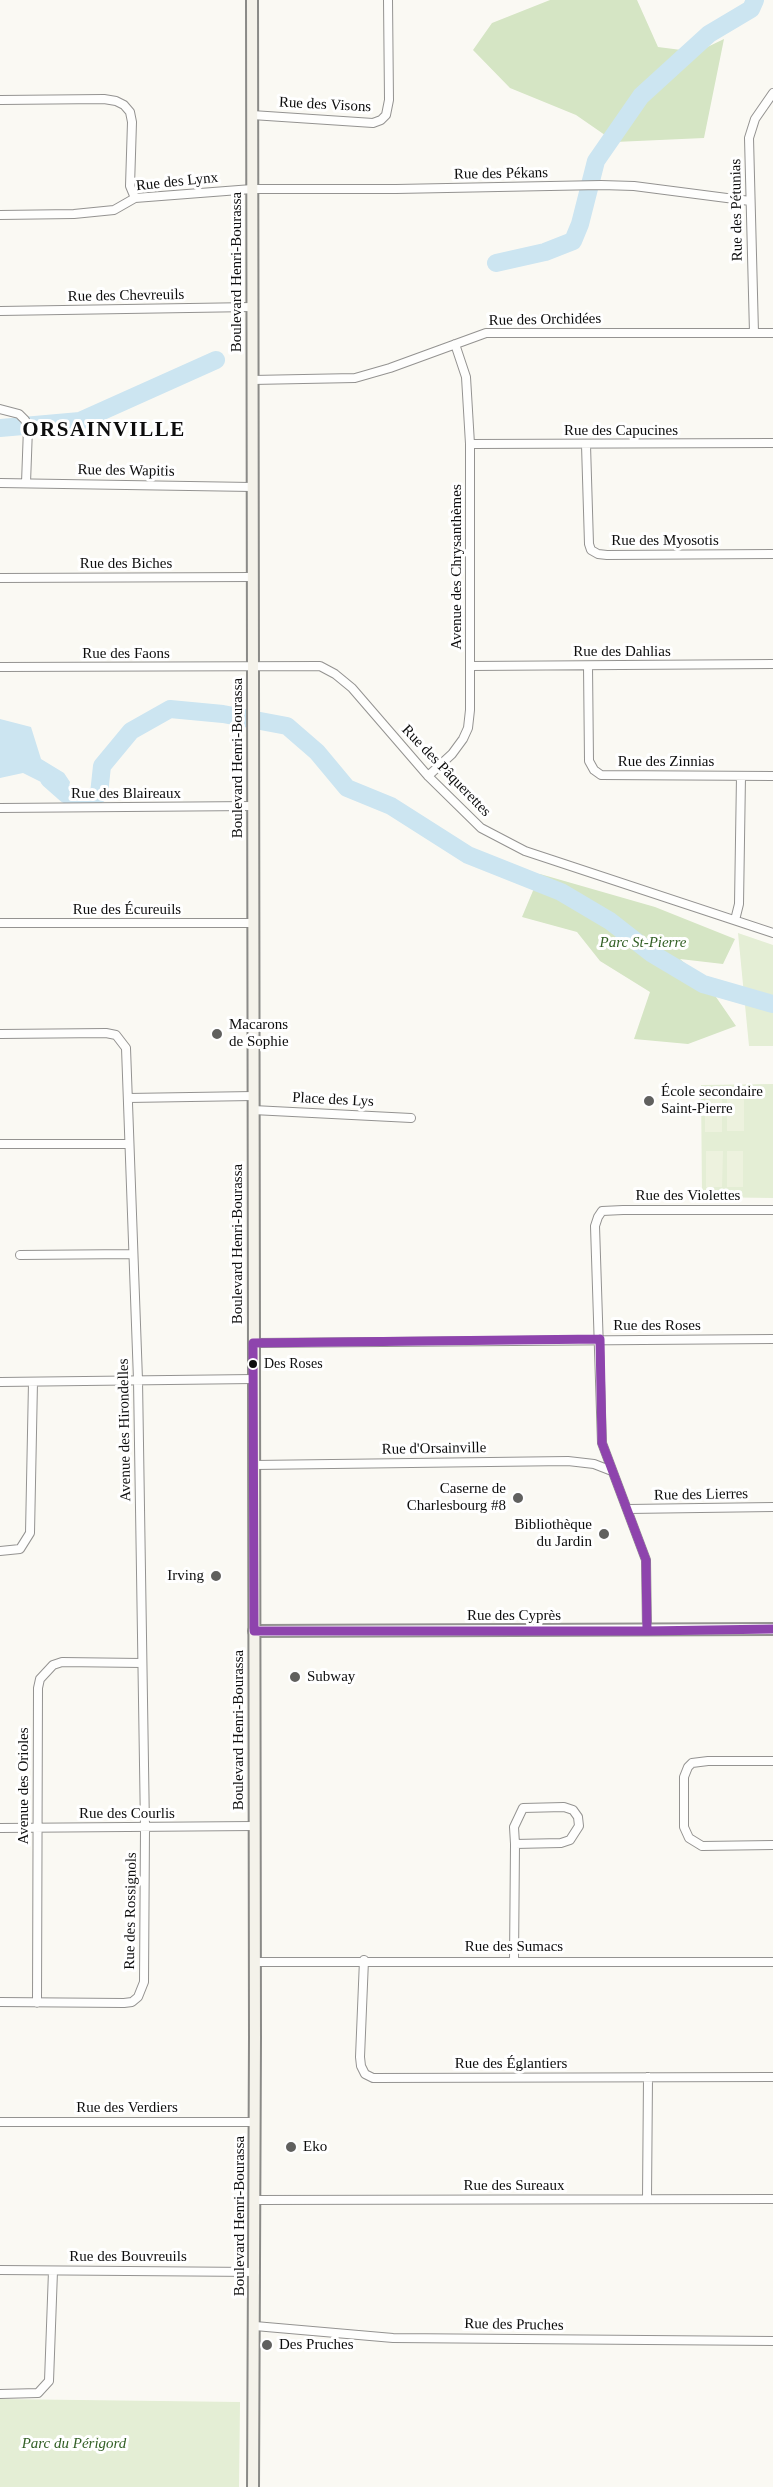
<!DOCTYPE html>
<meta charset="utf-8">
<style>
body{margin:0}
canvas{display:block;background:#faf9f3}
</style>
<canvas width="773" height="2487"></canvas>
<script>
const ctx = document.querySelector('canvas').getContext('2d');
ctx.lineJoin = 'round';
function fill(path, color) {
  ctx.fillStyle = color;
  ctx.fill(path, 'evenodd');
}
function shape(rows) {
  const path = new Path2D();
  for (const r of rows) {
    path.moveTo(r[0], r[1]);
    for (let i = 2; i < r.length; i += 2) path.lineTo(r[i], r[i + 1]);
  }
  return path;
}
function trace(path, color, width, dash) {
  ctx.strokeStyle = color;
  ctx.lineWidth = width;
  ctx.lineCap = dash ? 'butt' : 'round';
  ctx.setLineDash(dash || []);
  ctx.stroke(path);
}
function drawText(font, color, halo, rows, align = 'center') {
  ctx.font = font + ' Georgia,serif';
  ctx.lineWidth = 6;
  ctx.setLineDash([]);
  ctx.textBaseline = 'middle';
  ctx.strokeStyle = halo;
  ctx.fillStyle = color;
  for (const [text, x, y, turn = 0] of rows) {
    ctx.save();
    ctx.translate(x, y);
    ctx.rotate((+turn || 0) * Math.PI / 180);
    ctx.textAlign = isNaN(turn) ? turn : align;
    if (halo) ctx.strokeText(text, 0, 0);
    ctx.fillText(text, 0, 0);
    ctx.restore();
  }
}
fill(shape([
 [738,933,773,945,773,1046,749,1046],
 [773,1084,773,1198,702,1197,701,1085],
 [0,2399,240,2402,239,2487,0,2487]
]), '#e4eed5');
fill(shape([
 [550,0,637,0,658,47,697,52,724,39,704,138,615,142,576,115,510,88,473,50,492,23],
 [540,874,655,907,735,939,723,964,680,959,705,981,736,1026,688,1044,634,1039,650,992,600,961,577,932,522,917]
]), '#d5e5c4');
fill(shape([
 [705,1095,722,1095,722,1132,705,1132],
 [727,1095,744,1095,744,1131,727,1131],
 [706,1151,723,1151,722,1187,706,1187],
 [727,1151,743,1151,743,1187,727,1187]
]), '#edf2de');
fill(shape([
 [0,719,31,727,41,759,64,773,70,782,67,795,23,773,0,778]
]), '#cce5f1');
trace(shape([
 [496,263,545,252,573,241,580,224,596,161,641,96,709,34,751,9,755,0],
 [0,428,80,421,216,360],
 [49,779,66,794,81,803,99,794,102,766,131,731,170,709,223,714,287,726,317,752,347,788,391,806,468,855,561,892,610,921,651,953,703,984,773,1004]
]), '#cce5f1', 18);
const minor = shape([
 [0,100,104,99,116,101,124,105,130,112,132,122,130,186,135,198],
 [252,115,373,123,381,120,386,115,389,100,388,0],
 [0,215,74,214,114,210,135,198,252,189,396,189,601,185,634,186,750,201],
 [0,311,252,307],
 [754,333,749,138,755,119,773,93],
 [252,380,355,378,390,368,486,333,773,333],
 [0,409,19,414,25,420,28,428,26,483],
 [470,444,773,443],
 [586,445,589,544,591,550,598,554,607,555,773,554],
 [0,483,252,487],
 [0,578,253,577],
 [470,666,773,664],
 [588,666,589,761,594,770,601,775,773,776],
 [0,667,320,666,335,674,352,688,428,776,481,828,525,851,773,933],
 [428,776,452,754,463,739,468,728,470,710,470,444,466,377,455,344],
 [0,808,253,806],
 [735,920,739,904,741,776],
 [0,923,253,923],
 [0,1034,106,1033,116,1035,126,1048,138,1380,145,1828,144,1982,138,1997,132,2002,124,2003,0,2002],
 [128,1098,253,1096],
 [253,1110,411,1118],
 [0,1144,129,1144],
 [20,1255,133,1254],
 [253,1343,773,1339],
 [0,1382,254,1379],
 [254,1465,568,1461,594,1464,612,1471],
 [628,1509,773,1507],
 [0,1551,20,1549,30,1533,33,1382],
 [647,1631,646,1560,602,1443,595,1226,598,1217,602,1211,623,1210,773,1210],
 [773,1761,708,1761,692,1763,688,1767,684,1777,684,1827,689,1838,702,1846,773,1845],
 [0,1828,254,1826],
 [364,1960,360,2057,361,2066,365,2074,373,2078,773,2077],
 [514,1960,515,1844,561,1843,570,1840,579,1826,578,1817,573,1810,564,1807,523,1808,514,1827,515,1844],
 [254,1962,773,1962],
 [37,2003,38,1688,40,1679,53,1665,62,1662,142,1663],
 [0,2122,255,2122],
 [647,2199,648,2077],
 [255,2200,773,2199],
 [0,2270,255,2272],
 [255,2326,393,2338,773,2341],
 [0,2394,38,2393,49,2381,53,2271]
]);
const tertiary = shape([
 [254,1631,773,1629]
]);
const secondary = shape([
 [252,0,255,2036,253,2487]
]);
trace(minor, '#949391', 10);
trace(tertiary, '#949391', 14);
trace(secondary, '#8a8a87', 14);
trace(minor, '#fefefd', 8);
trace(tertiary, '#fefefd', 10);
trace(secondary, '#f4f2ea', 10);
trace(shape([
 [600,1339,602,1443,646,1560,647,1631,254,1631,253,1343,600,1339],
 [647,1631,773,1629]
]), '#8e44ad', 9);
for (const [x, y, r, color] of [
 [217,1034,6,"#60605e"],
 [649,1101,6,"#60605e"],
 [253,1364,5,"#0d0d0d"],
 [518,1498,6,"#60605e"],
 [604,1534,6,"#60605e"],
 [216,1576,6,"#60605e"],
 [295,1677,6,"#60605e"],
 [291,2147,6,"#60605e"],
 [267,2345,6,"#60605e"]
]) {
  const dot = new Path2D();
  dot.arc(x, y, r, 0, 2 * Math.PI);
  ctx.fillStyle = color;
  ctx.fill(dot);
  trace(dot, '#fff', 2);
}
drawText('14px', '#0d0d0d', '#fff', [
 ["Des Roses",264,1364]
], 'left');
drawText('15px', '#0d0d0d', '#fff', [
 ["Rue des Visons",325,105,3],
 ["Rue des Pékans",501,174,-1],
 ["Rue des Lynx",177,182,-6],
 ["Rue des Pétunias",737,210,-91],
 ["Boulevard Henri-Bourassa",237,272,-90],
 ["Rue des Chevreuils",126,296,-1],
 ["Rue des Orchidées",545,320,-1],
 ["Rue des Capucines",621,431],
 ["Rue des Wapitis",126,471,1],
 ["Rue des Myosotis",665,541],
 ["Rue des Biches",126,564],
 ["Avenue des Chrysanthèmes",457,567,-90],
 ["Rue des Dahlias",622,652],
 ["Rue des Faons",126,654],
 ["Boulevard Henri-Bourassa",238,758,-90],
 ["Rue des Zinnias",666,762],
 ["Rue des Pâquerettes",446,771,46],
 ["Rue des Blaireaux",126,794],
 ["Rue des Écureuils",127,910],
 ["Place des Lys",333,1100,3],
 ["Rue des Violettes",688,1196],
 ["Boulevard Henri-Bourassa",238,1244,-90],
 ["Rue des Roses",657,1326],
 ["Avenue des Hirondelles",125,1430,-91],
 ["Rue d'Orsainville",434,1449,-1],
 ["Rue des Lierres",701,1495,-1],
 ["Rue des Cyprès",514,1616],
 ["Boulevard Henri-Bourassa",239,1730,-90],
 ["Avenue des Orioles",24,1786,-90],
 ["Rue des Courlis",127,1814],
 ["Rue des Rossignols",131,1911,-89],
 ["Rue des Sumacs",514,1947],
 ["Rue des Églantiers",511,2064],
 ["Rue des Verdiers",127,2108],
 ["Rue des Sureaux",514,2186],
 ["Boulevard Henri-Bourassa",240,2216,-90],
 ["Rue des Bouvreuils",128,2257],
 ["Rue des Pruches",514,2325,1]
]);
drawText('italic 15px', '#315f24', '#fff', [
 ["Parc St-Pierre",643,943],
 ["Parc du Périgord",74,2444]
]);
drawText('15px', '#0d0d0d', '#fff', [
 ["Macarons",229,1025],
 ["de Sophie",229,1042],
 ["École secondaire",661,1092],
 ["Saint-Pierre",661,1109],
 ["Caserne de",506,1489,"right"],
 ["Charlesbourg #8",506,1506,"right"],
 ["Bibliothèque",592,1525,"right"],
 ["du Jardin",592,1542,"right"],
 ["Irving",204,1576,"right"],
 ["Subway",307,1677],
 ["Eko",303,2147],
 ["Des Pruches",279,2345]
], 'left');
ctx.letterSpacing = '1.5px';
drawText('bold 21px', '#0d0d0d', '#fff', [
 ["ORSAINVILLE",104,431]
]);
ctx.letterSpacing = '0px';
</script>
